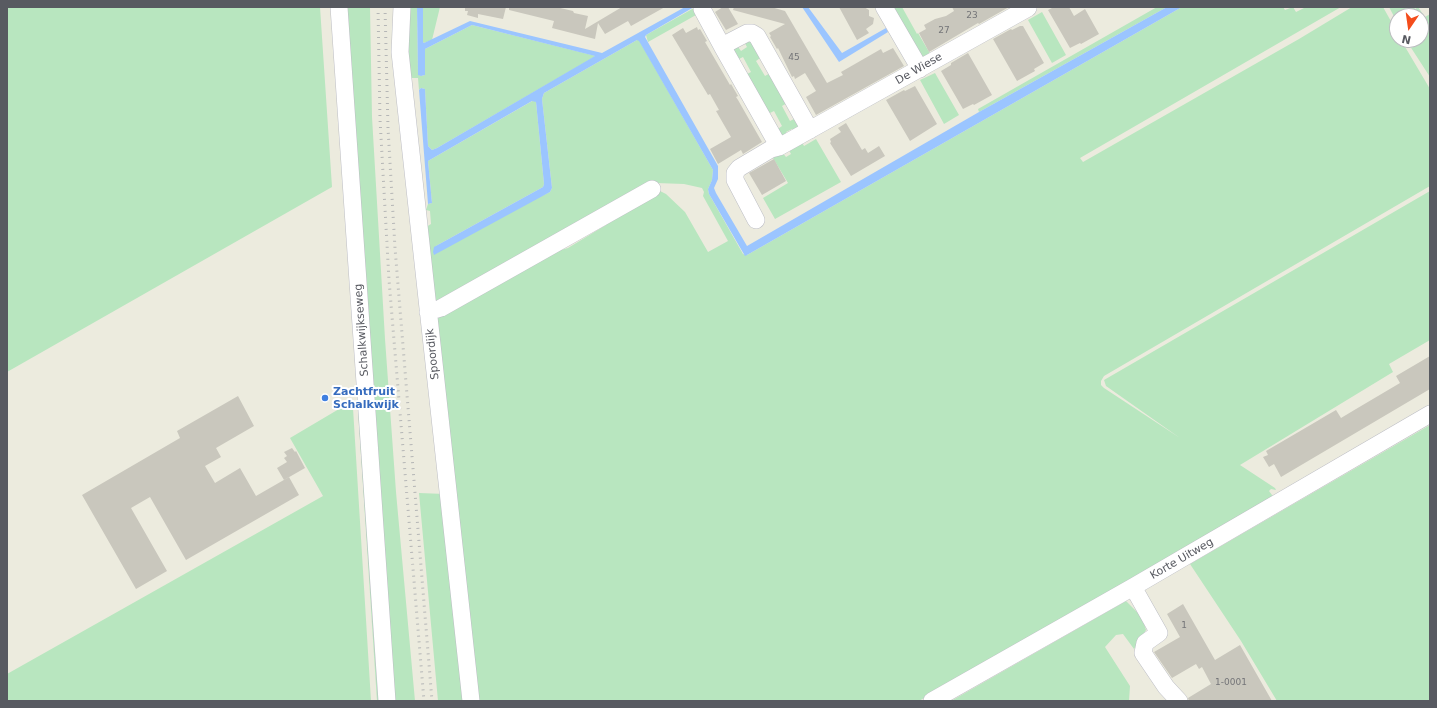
<!DOCTYPE html>
<style>
body{margin:0}
#map{position:relative;width:1437px;height:708px;overflow:hidden;background:#ecebde;font-family:"DejaVu Sans",sans-serif}
canvas{display:block}
.frame{position:absolute;inset:0;border:8px solid #585a61;pointer-events:none}
.north{position:absolute;left:1389px;top:8px;width:40px;height:40px;box-sizing:border-box;background:#fff;border:1px solid #bcbdc0;border-radius:50%;rotate:193deg;font-size:11px;font-weight:700;line-height:16px;text-align:center;color:#585a61}
.north::after{content:'';display:block;margin:auto;width:14px;height:18px;background:#f44d1c;clip-path:polygon(50% 0,100% 100%,50% 72%,0 100%)}
</style>
<div id="map">
<canvas width="1437" height="708"></canvas>
<div class="frame"></div>
<div class="north">N</div>
</div>
<script>
const ctx = document.querySelector('canvas').getContext('2d');
ctx.lineJoin = 'round';
function fill(path, color) {
  ctx.fillStyle = color;
  ctx.fill(path, 'evenodd');
}
function shape(rows) {
  const path = new Path2D();
  for (const r of rows) {
    path.moveTo(r[0], r[1]);
    for (let i = 2; i < r.length; i += 2) path.lineTo(r[i], r[i + 1]);
  }
  return path;
}
function trace(path, color, width, dash) {
  ctx.strokeStyle = color;
  ctx.lineWidth = width;
  ctx.lineCap = dash ? 'butt' : 'round';
  ctx.setLineDash(dash || []);
  ctx.stroke(path);
}
function drawText(font, color, halo, rows, align = 'center') {
  ctx.font = font + ' "DejaVu Sans",sans-serif';
  ctx.lineWidth = 4;
  ctx.setLineDash([]);
  ctx.textBaseline = 'middle';
  ctx.strokeStyle = halo;
  ctx.fillStyle = color;
  for (const [text, x, y, turn = 0] of rows) {
    ctx.save();
    ctx.translate(x, y);
    ctx.rotate((+turn || 0) * Math.PI / 180);
    ctx.textAlign = isNaN(turn) ? turn : align;
    if (halo) ctx.strokeText(text, 0, 0);
    ctx.fillText(text, 0, 0);
    ctx.restore();
  }
}
fill(shape([
 [7,7,320,7,332,187,7,372],
 [346,7,370,7,372,117,385,339,396,492,415,701,392,701],
 [406,7,417,7,418,74,421,76,425,75,425,49,472,25,596,56,437,148,432,150,428,146,425,89,421,88,419,90,418,78,409,78],
 [423,7,440,7,432,40,424,43,423,42],
 [898,7,902,7,917,34,918,33,932,57,922,59,893,9],
 [1157,7,1167,7,979,112,978,109],
 [1182,7,1283,7,1285,10,1293,7,1296,12,1306,7,1341,7,1080,158,1083,162,1299,39,1352,7,1383,7,1397,32,1397,40,1401,40,1430,89,1430,186,1104,376,1101,381,1101,385,1104,388,1180,438,1106,386,1104,380,1430,191,1430,340,1389,364,1393,372,1240,465,1275,488,1276,490,1271,489,1269,491,1275,499,1035,633,919,701,473,701,435,320,439,316,557,251,568,248,606,225,619,211,660,191,666,194,685,212,708,252,728,241,703,196,704,192,702,188,684,184,656,183,444,302,431,301,426,227,431,224,430,211,426,210,428,204,432,203,428,161,534,100,536,102,544,184,543,187,434,247,550,192,552,188,542,99,544,93,637,40,639,40,713,170,712,180,708,189,709,194,743,254,747,255],
 [1389,7,1414,7,1415,9,1418,7,1425,17,1430,14,1430,77,1406,40,1421,40,1421,16,1397,16,1397,22],
 [694,8,697,8,694,10,696,15,648,42,646,35],
 [1042,12,1066,55,1052,63,1028,20],
 [747,38,763,56,756,61,765,76,772,72,789,102,782,106,790,121,798,117,802,124,796,135,792,129,786,132,789,138,787,139,775,131,782,126,774,111,766,115,743,76,751,72,743,57,735,61,731,50,736,44,741,51,747,47,743,40],
 [935,73,959,115,944,124,920,80],
 [816,139,841,182,775,219,763,198,788,183,773,158,782,152,786,157,791,154,788,148,801,141,804,146],
 [348,407,353,408,371,701,7,701,7,674,323,496,290,438,339,409],
 [358,410,362,416,380,701,377,701],
 [1430,425,1430,701,1277,701,1241,641,1190,564],
 [419,493,445,494,468,701,438,701],
 [1126,601,1142,617,1146,630,1134,649,1123,634,1116,635,1105,647,1130,686,1129,701,951,701]
]), '#b8e6bf');
fill(shape([
 [417,7,423,7,423,42,424,43,470,21,602,53,685,7,694,7,646,35,645,37,718,166,718,179,714,188,716,193,747,246,979,112,1167,7,1182,7,747,255,745,256,709,194,708,189,712,180,713,170,639,41,637,40,544,93,542,99,552,188,550,192,434,255,433,252,434,247,543,187,544,184,536,102,532,101,428,161,432,203,428,204,419,90,421,88,425,89,428,146,432,150,437,148,595,56,472,25,425,49,425,75,421,76,418,75],
 [802,7,808,7,842,53,886,28,888,32,839,62]
]), '#9bc5ff');
fill(shape([
 [465,7,506,7,503,19,478,14,478,18,467,15,468,11,465,11],
 [509,7,556,7,573,11,574,13,588,16,585,29,622,7,665,7,631,26,628,21,605,34,598,23,595,39,552,28,554,21,509,10],
 [723,7,728,7,738,24,726,30,715,12],
 [734,7,771,7,785,11,827,83,843,75,841,72,881,49,883,53,893,48,904,66,816,115,806,97,816,91,805,73,795,79,794,76,792,77,778,48,777,49,770,37,771,36,769,33,785,24,733,10],
 [839,7,864,7,869,10,869,16,874,18,873,24,866,29,869,33,857,40],
 [952,7,1009,7,979,24,978,23,929,52,919,33,926,29,924,25,935,19,946,16,954,11],
 [1054,7,1069,7,1074,16,1085,9,1099,34,1081,44,1080,43,1070,48,1048,10],
 [1020,26,1023,26,1044,63,1034,69,1035,71,1017,81,993,39,1011,29,1012,30],
 [697,27,698,30,700,29,707,41,705,42,730,85,731,84,738,96,736,97,738,100,762,142,743,154,741,150,718,164,710,149,731,137,716,111,719,110,710,94,708,95,672,35,683,28,686,33],
 [968,53,992,95,974,105,973,104,963,109,941,71,951,65,951,63],
 [915,86,937,124,910,141,886,100,904,90,905,91],
 [846,123,862,150,865,148,868,153,879,146,885,156,851,176,830,143,831,142,830,139,841,132,838,128],
 [774,159,786,181,762,195,749,173],
 [1430,356,1430,389,1281,477,1274,464,1269,467,1263,457,1268,455,1266,451,1336,410,1341,418,1356,409,1400,383,1396,376],
 [238,396,254,426,216,448,221,457,205,466,215,483,240,468,256,496,289,477,299,495,186,560,150,497,131,508,167,571,136,589,82,495,180,438,177,431],
 [292,448,295,452,296,451,305,468,284,480,277,468,287,462,284,458,287,456,284,452],
 [1183,604,1215,660,1240,645,1272,701,1189,701,1188,698,1211,684,1202,667,1199,669,1196,664,1172,678,1154,652,1180,637,1167,614]
]), '#c9c7bd');
const minor = shape([
 [339,7,387,701],
 [402,7,400,52,471,701],
 [884,7,920,69],
 [702,9,722,46],
 [779,147,722,46,747,33,752,33,757,36,810,130],
 [756,220,735,180,735,173,739,168,771,149,779,147,1028,8],
 [428,312,441,308,652,189],
 [1133,587,1159,633,1145,643,1143,653,1166,687,1179,701],
 [932,701,1133,587,1430,414]
]);
trace(minor, '#bcbdc4', 18);
trace(minor, '#fff', 17);
trace(shape([
 [378,7,380,119,389,280,424,701],
 [385,7,388,128,395,248,432,701]
]), '#b5b6b6', 3, [1, 5]);
for (const [x, y, r, color] of [
 [325,398,4,"#3f7fe0"]
]) {
  const dot = new Path2D();
  dot.arc(x, y, r, 0, 2 * Math.PI);
  ctx.fillStyle = color;
  ctx.fill(dot);
  trace(dot, '#fff', 1.5);
}
drawText('9px', '#747578', null, [
 ["23",972,16],
 ["27",944,31],
 ["45",794,58],
 ["1",1184,626],
 ["1-0001",1231,683]
]);
drawText('11px', '#585a61', '#fff', [
 ["De Wiese",919,69,-30],
 ["Schalkwijkseweg",362,330,-94],
 ["Spoordijk",433,354,-96],
 ["Korte Uitweg",1182,559,-30]
]);
drawText('bold 11px', '#366cbe', '#fff', [
 ["Zachtfruit",333,392],
 ["Schalkwijk",333,405]
], 'left');
</script>
